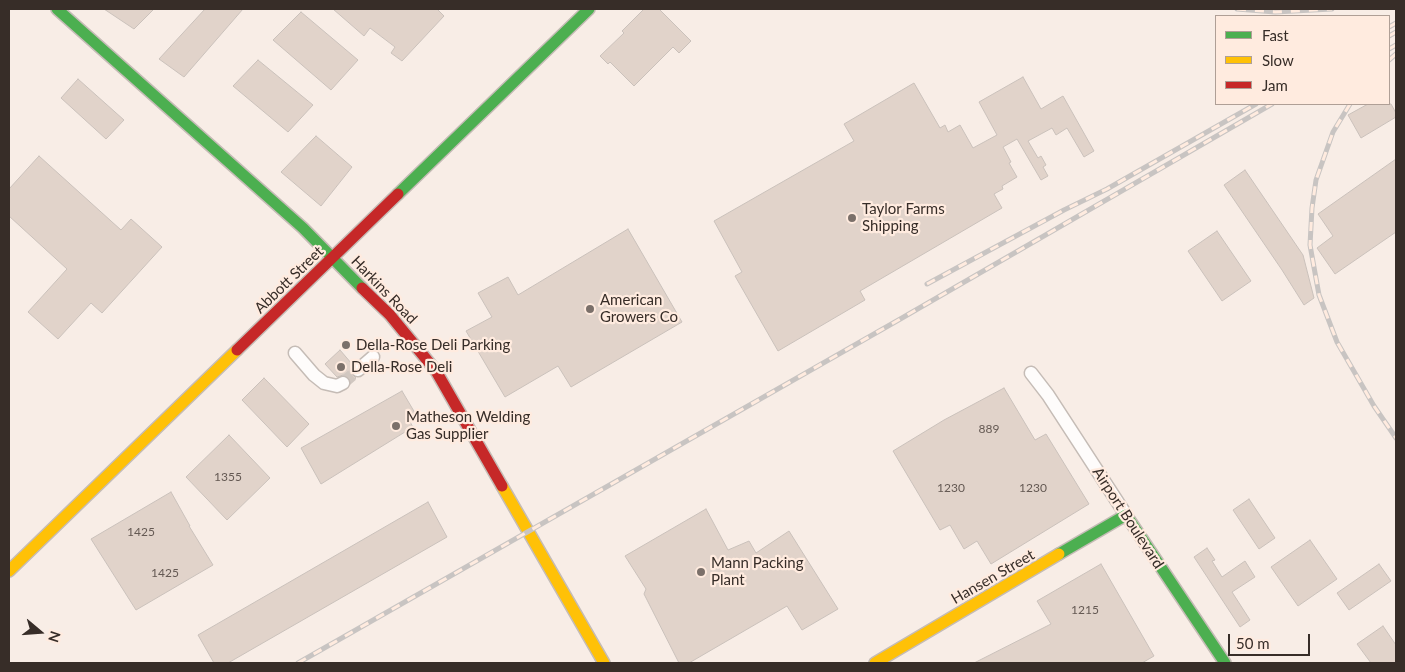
<!DOCTYPE html>
<style>
body{margin:0}
#map{position:relative;width:1405px;height:672px;overflow:hidden;background:#f8ede6;font-family:Lato,sans-serif}
canvas{display:block}
.frame{position:absolute;inset:0;border:10px solid #372d28;pointer-events:none}
.legend{position:absolute;left:1215px;top:15px;width:175px;height:90px;box-sizing:border-box;background:#ffebdf;border:1px solid #af9f96;margin:0;padding:6px 9px;list-style:none;font-size:15px;color:#372d28}
.legend li{display:flex;align-items:center;gap:10px;height:25px}
.legend b{width:25px;border:1px solid #af9f96}
.north{position:absolute;left:15px;top:607px;width:50px;height:50px;-webkit-text-stroke:4px #ffebdf;paint-order:stroke;rotate:108deg;font-size:14px;font-weight:700;line-height:20px;text-align:center;color:#372d28}
.north::after{content:'';display:block;margin:auto;width:18px;height:22px;background:#372d28;clip-path:polygon(50% 0,100% 100%,50% 72%,0 100%)}
.scale{position:absolute;left:1228px;top:634px;width:82px;height:22px;box-sizing:border-box;border:2px solid #372d28;border-top:0;padding-left:6px;font-size:15px;line-height:18px;white-space:nowrap;color:#372d28;-webkit-text-stroke:4px #ffebdf;paint-order:stroke}
</style>
<div id="map">
<canvas width="1405" height="672"></canvas>
<div class="frame"></div>
<ul class="legend">
<li><b style="height:6px;background:#4caf50"></b>Fast</li>
<li><b style="height:6px;background:#ffc107"></b>Slow</li>
<li><b style="height:6px;background:#c62828"></b>Jam</li>
</ul>
<div class="north">N</div>
<div class="scale">50 m</div>
</div>
<script>
const ctx = document.querySelector('canvas').getContext('2d');
ctx.lineJoin = 'round';
function fill(path, color) {
  ctx.fillStyle = color;
  ctx.fill(path, 'evenodd');
}
function shape(rows) {
  const path = new Path2D();
  for (const r of rows) {
    path.moveTo(r[0], r[1]);
    for (let i = 2; i < r.length; i += 2) path.lineTo(r[i], r[i + 1]);
  }
  return path;
}
function trace(path, color, width, dash) {
  ctx.strokeStyle = color;
  ctx.lineWidth = width;
  ctx.lineCap = dash ? 'butt' : 'round';
  ctx.setLineDash(dash || []);
  ctx.stroke(path);
}
function drawText(font, color, halo, rows, align = 'center') {
  ctx.font = font + ' Lato,sans-serif';
  ctx.lineWidth = 4.5;
  ctx.setLineDash([]);
  ctx.textBaseline = 'middle';
  ctx.strokeStyle = halo;
  ctx.fillStyle = color;
  for (const [text, x, y, turn = 0] of rows) {
    ctx.save();
    ctx.translate(x, y);
    ctx.rotate((+turn || 0) * Math.PI / 180);
    ctx.textAlign = isNaN(turn) ? turn : align;
    if (halo) ctx.strokeText(text, 0, 0);
    ctx.fillText(text, 0, 0);
    ctx.restore();
  }
}
const building = shape([
 [104,9,154,9,134,29,104,9],
 [205,9,243,9,184,77,159,59,205,9],
 [333,9,437,9,444,16,402,61,391,53,395,47,370,28,364,36,333,9],
 [644,9,659,9,691,41,679,53,673,47,634,86,610,62,608,64,600,56,624,33,622,31,644,9],
 [301,12,358,60,331,90,273,40,301,12],
 [258,60,313,105,288,132,233,86,258,60],
 [1023,77,1041,109,1063,96,1094,151,1084,157,1067,128,1056,135,1052,128,1028,141,1038,158,1041,156,1046,165,1043,167,1048,176,1041,180,1017,139,1003,147,1011,162,1009,163,1017,177,1002,186,1003,189,994,194,1002,208,860,291,865,300,778,351,735,276,742,272,714,221,854,141,844,124,914,83,940,128,945,125,948,132,960,125,973,148,997,135,979,102,1023,77],
 [78,79,124,120,106,139,61,98,78,79],
 [1368,104,1391,104,1396,113,1396,117,1361,138,1348,115,1368,104],
 [316,136,352,167,321,206,281,172,316,136],
 [39,156,121,230,131,219,162,247,102,313,91,303,58,339,28,312,67,269,9,216,9,189,39,156],
 [1396,159,1396,232,1335,274,1317,248,1333,236,1318,214,1396,159],
 [1245,170,1303,255,1314,298,1304,305,1282,270,1224,185,1245,170],
 [628,229,682,322,571,387,558,366,505,397,466,331,492,317,478,293,508,277,518,295,628,229],
 [1217,231,1251,281,1222,301,1188,251,1217,231],
 [340,350,352,364,350,372,356,378,351,382,347,376,343,375,337,377,325,364,340,350],
 [264,378,309,424,287,447,242,400,264,378],
 [1004,388,1035,440,1046,434,1089,504,991,564,977,541,964,549,950,525,940,530,893,451,944,420,1004,388],
 [402,391,418,418,410,422,413,427,321,484,301,448,402,391],
 [229,435,270,478,227,520,186,477,229,435],
 [171,492,190,526,189,526,213,565,136,610,91,539,171,492],
 [1249,499,1275,538,1259,549,1233,510,1249,499],
 [428,502,447,537,228,663,214,663,198,635,428,502],
 [706,509,728,550,749,541,756,553,789,531,838,609,802,630,787,606,689,663,679,663,644,594,646,589,625,556,706,509],
 [1310,540,1337,579,1298,606,1271,567,1310,540],
 [1207,548,1215,560,1212,561,1222,577,1245,561,1255,577,1232,592,1250,620,1240,627,1194,557,1207,548],
 [1101,564,1154,656,1142,663,974,663,1051,624,1037,601,1101,564],
 [1379,564,1391,581,1349,610,1337,593,1379,564],
 [1383,626,1396,645,1396,663,1371,663,1357,644,1383,626]
]);
fill(building, '#e1d3ca');
trace(building, '#cac1bb', 1);
trace(shape([
 [343,383,358,370]
]), '#d1c7c0', 12, [12, 6]);
const street = shape([
 [295,353,314,375,324,383,337,386,343,383],
 [358,370,373,357],
 [1031,373,1048,395,1126,515]
]);
const fast = shape([
 [57,9,303,228,362,288],
 [398,194,589,9],
 [1059,554,1126,515,1225,663]
]);
const slow = shape([
 [502,486,604,663],
 [9,571,237,350],
 [875,663,1059,554]
]);
const jam = shape([
 [362,288,390,315,436,371,502,486],
 [237,350,398,194]
]);
trace(street, '#c5bcb6', 15);
trace(fast, '#c5bcb6', 14);
trace(slow, '#c5bcb6', 14);
trace(jam, '#c5bcb6', 14);
trace(street, '#fefcfb', 12);
trace(fast, '#4caf50', 11);
trace(slow, '#ffc107', 11);
trace(jam, '#c62828', 11);
const rail = shape([
 [1237,9,1275,12,1332,9],
 [1389,27,1396,23],
 [1389,36,1396,32],
 [1389,49,1396,45],
 [1389,60,1396,54],
 [1350,104,1333,132,1316,180,1312,208,1310,245,1319,295,1337,342,1374,406,1396,438],
 [927,284,1064,210,1107,189,1256,104],
 [298,663,902,318,1272,104]
]);
trace(rail, '#c8c4c2', 5);
trace(rail, '#ffebdf', 3, [9]);
for (const [x, y, r, color] of [
 [852,218,5,"#7b706a"],
 [590,309,5,"#7b706a"],
 [346,345,5,"#7b706a"],
 [341,367,5,"#7b706a"],
 [396,426,5,"#7b706a"],
 [701,572,5,"#7b706a"]
]) {
  const dot = new Path2D();
  dot.arc(x, y, r, 0, 2 * Math.PI);
  ctx.fillStyle = color;
  ctx.fill(dot);
  trace(dot, '#ffebdf', 2);
}
drawText('12px', '#645953', null, [
 ["889",989,429],
 ["1355",228,477],
 ["1230",951,488],
 ["1230",1033,488],
 ["1425",141,532],
 ["1425",165,573],
 ["1215",1085,610]
]);
drawText('15px', '#372d28', '#ffebdf', [
 ["Taylor Farms",862,209],
 ["Shipping",862,226],
 ["American",600,300],
 ["Growers Co",600,317],
 ["Della-Rose Deli Parking",356,345],
 ["Della-Rose Deli",351,367],
 ["Matheson Welding",406,417],
 ["Gas Supplier",406,434],
 ["Mann Packing",711,563],
 ["Plant",711,580]
], 'left');
drawText('15px', '#372d28', '#ffebdf', [
 ["Abbott Street",289,280,-44],
 ["Harkins Road",384,290,46],
 ["Airport Boulevard",1128,518,57],
 ["Hansen Street",993,577,-30]
]);
</script>
